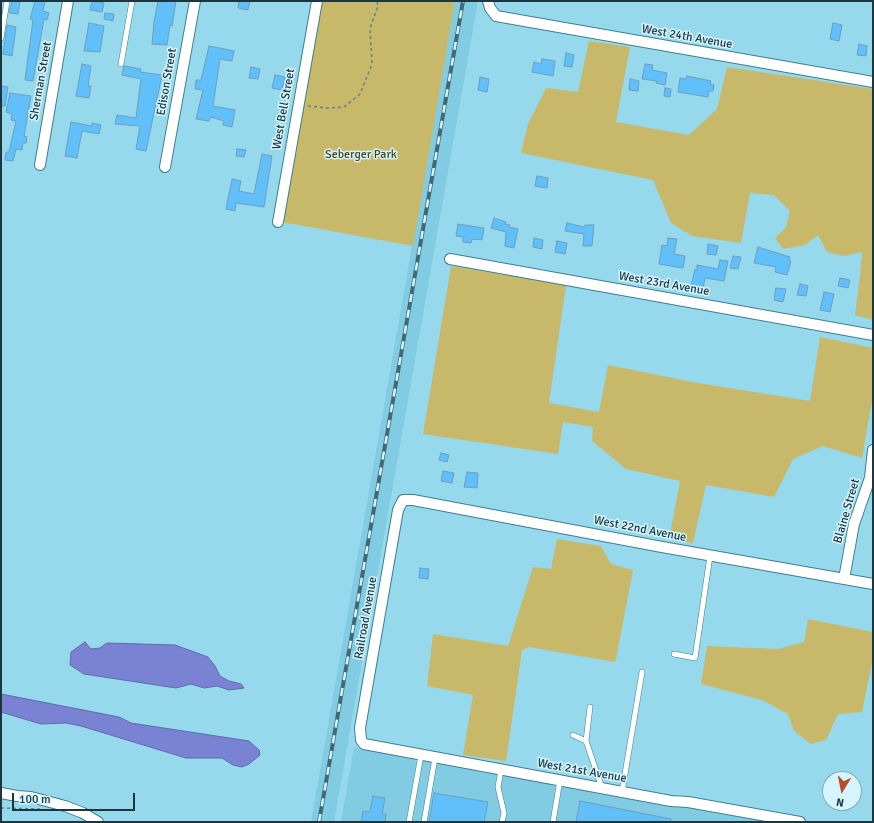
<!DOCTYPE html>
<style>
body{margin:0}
#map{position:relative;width:874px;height:823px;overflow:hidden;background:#96d9ed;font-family:Signika,sans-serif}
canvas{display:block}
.frame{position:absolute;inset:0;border:2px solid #1b363e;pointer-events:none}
.north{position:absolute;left:822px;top:771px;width:40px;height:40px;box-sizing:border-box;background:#d4f4fe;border:1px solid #8aa8b1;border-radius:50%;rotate:190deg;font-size:11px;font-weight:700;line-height:16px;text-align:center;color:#1b363e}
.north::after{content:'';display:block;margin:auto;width:14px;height:18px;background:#b44c29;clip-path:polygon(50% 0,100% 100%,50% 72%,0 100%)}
.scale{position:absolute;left:12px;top:793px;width:123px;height:18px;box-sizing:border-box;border:2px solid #1b363e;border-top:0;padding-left:5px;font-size:12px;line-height:14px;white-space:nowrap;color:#1b363e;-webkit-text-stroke:3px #d4f4fe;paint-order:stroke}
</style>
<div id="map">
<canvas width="874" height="823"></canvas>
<div class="frame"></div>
<div class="north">N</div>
<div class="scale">100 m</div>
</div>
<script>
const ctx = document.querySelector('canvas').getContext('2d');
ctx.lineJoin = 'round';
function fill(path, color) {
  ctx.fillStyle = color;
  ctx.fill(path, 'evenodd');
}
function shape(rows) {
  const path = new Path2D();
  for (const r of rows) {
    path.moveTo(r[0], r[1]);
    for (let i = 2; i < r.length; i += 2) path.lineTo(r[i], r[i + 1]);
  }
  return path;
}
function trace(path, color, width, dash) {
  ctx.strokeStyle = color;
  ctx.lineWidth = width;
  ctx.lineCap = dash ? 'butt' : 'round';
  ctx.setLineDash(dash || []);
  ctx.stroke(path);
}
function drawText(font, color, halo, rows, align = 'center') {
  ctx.font = font + ' Signika,sans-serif';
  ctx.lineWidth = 3;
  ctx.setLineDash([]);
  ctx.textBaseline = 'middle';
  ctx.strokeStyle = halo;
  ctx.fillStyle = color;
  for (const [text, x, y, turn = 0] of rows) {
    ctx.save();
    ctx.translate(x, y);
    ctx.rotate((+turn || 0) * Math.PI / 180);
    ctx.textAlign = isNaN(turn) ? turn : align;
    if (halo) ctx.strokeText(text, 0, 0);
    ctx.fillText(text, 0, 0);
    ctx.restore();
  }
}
fill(shape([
 [455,1,478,1,334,822,311,822],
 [354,747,785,822,341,822]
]), '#81cce2');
fill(shape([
 [323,1,455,1,413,246,282,222],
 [589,41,630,47,616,122,689,135,717,109,727,67,873,89,873,320,855,315,860,276,862,252,844,256,827,252,818,235,805,245,783,249,775,238,786,227,790,211,774,195,750,193,741,243,692,236,671,223,653,180,521,153,528,124,546,88,578,92],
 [451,266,566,285,549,403,599,412,608,365,698,383,810,401,820,337,873,348,873,395,862,458,823,446,793,459,774,497,706,485,693,543,669,539,680,481,626,469,592,441,593,427,563,422,558,454,423,434],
 [557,539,601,546,611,564,633,570,616,659,615,662,529,647,522,650,506,761,463,755,473,695,427,686,433,634,508,646,533,567,551,569],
 [808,619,873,632,873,658,862,712,838,714,826,740,811,744,794,731,788,714,762,700,701,684,707,646,778,649,804,642]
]), '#c8b869');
const water = shape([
 [85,642,91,649,100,648,107,643,175,645,208,657,215,666,220,676,229,681,241,684,244,688,229,690,217,686,204,688,191,684,176,688,84,674,70,665,71,652,85,642],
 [1,694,119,717,131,723,249,741,259,750,260,755,249,764,242,767,233,765,222,758,186,758,81,726,66,723,41,724,1,712,1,694]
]);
fill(water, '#7a82d3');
trace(water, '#5e6ba6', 1);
const building = shape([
 [12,1,20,1,18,14,9,13,12,1],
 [35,1,45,1,43,11,49,13,47,20,44,19,33,81,25,80,33,20,30,19,35,1],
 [92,1,104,3,102,12,90,10,92,1],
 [158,1,176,1,172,26,170,25,167,45,152,44,154,22,158,1],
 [239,1,250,1,248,10,238,8,239,1],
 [105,13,114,14,113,21,104,19,105,13],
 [89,23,104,26,100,52,84,51,89,23],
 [833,23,842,25,839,41,830,39,833,23],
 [7,25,16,27,12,56,3,54,7,25],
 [859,44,867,46,866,56,857,55,859,44],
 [209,46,234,51,232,61,220,59,213,106,235,110,232,127,223,125,224,121,211,117,209,121,196,119,203,90,195,89,196,80,201,80,209,46],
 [566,53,574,55,572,67,564,66,566,53],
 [542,59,555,61,553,76,532,72,534,62,541,64,542,59],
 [82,64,91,66,88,86,91,86,89,98,76,96,82,64],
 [645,64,653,65,652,70,667,73,665,85,656,83,657,81,642,79,645,64],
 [124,66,141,69,140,72,162,75,146,151,136,149,140,126,115,124,117,115,136,118,141,79,122,75,124,66],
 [251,67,260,69,258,79,249,78,251,67],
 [275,75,285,77,282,90,272,88,275,75],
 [687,76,711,81,710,84,714,85,713,91,709,91,708,97,678,92,680,78,686,79,687,76],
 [480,77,489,79,487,92,478,90,480,77],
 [630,79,639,81,638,91,629,90,630,79],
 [1,86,8,87,5,106,1,106,1,86],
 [665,88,671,89,670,97,664,96,665,88],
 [10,93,31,96,24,136,27,137,26,143,23,143,22,150,16,149,13,161,5,160,6,152,9,152,16,121,11,120,12,114,6,112,10,93],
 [71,122,92,126,92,123,101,125,99,134,82,131,77,158,65,156,71,122],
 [237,149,246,150,244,157,236,156,237,149],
 [262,154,272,156,264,207,236,203,235,211,226,209,232,179,241,181,239,191,254,194,262,154],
 [537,176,548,178,547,188,535,186,537,176],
 [494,218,506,222,505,224,510,225,509,227,518,229,514,248,505,246,506,232,491,228,494,218],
 [567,223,584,227,585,225,594,225,592,246,583,246,584,234,565,231,567,223],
 [458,224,484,228,482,240,472,239,471,243,463,242,463,237,456,236,458,224],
 [534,238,543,240,542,249,533,247,534,238],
 [668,238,677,239,674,254,685,256,683,268,659,264,662,245,667,246,668,238],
 [557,241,567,243,565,254,555,252,557,241],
 [708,244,718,246,716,255,707,254,708,244],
 [758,247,790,257,789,260,791,261,787,275,775,272,776,267,754,263,758,247],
 [733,256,741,257,738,269,730,268,733,256],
 [720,260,728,261,724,281,705,278,703,288,691,286,695,269,697,270,697,265,718,269,720,260],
 [840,278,850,280,848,288,838,286,840,278],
 [800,284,808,286,806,296,797,295,800,284],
 [776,288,786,289,783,302,774,300,776,288],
 [824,292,834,294,830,312,820,310,824,292],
 [441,453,449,455,447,462,439,460,441,453],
 [443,471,454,473,452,483,441,481,443,471],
 [467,472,478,473,477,488,464,487,467,472],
 [420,568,429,569,428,579,419,578,420,568],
 [434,793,488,802,484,822,429,822,434,793],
 [373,796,385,798,382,814,386,814,385,822,361,822,363,811,370,812,373,796],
 [580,801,671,819,671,822,576,822,580,801]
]);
fill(building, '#61bffa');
trace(building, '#6c9ebf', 1);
const service = shape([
 [1,38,7,1],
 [121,64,132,1],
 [674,654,695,658,710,556],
 [590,707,586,741,602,788],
 [573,735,586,741],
 [501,770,498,787,504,813,502,822],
 [622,792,642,672],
 [409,822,421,755],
 [424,822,435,758],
 [553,822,560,780]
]);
const minor = shape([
 [488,1,490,8,496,16,873,82],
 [40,165,68,1],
 [165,167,195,1],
 [278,222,317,1],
 [450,259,873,335],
 [844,579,854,524,870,478,873,450],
 [1,793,17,796,31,797,65,806,83,813,98,822],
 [800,822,688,802,671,801,364,744,361,740,360,728,398,510,403,500,413,500,662,547,873,584]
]);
trace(service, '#3d7f91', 6);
trace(minor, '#3d7f91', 12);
trace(shape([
 [308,106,329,108,344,107,360,94,372,64,370,28,378,6,377,1],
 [1,808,40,809]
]), '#568492', 1.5, [3, 3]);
trace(service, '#fff', 5);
trace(minor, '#fff', 10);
const rail = shape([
 [319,822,463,1]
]);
trace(rail, '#416874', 4);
trace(rail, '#d4f4fe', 2.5, [8]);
drawText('12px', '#1b363e', '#d4f4fe', [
 ["West 24th Avenue",687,37,10],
 ["Sherman Street",41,81,-80],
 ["Edison Street",167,82,-80],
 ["West Bell Street",284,109,-80],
 ["West 23rd Avenue",664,284,10],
 ["Blaine Street",847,511,-74],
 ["West 22nd Avenue",640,529,11],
 ["Railroad Avenue",366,618,-80],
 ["West 21st Avenue",582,771,10]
]);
drawText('12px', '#4b4319', '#d4f4fe', [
 ["Seberger Park",361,155]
]);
</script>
